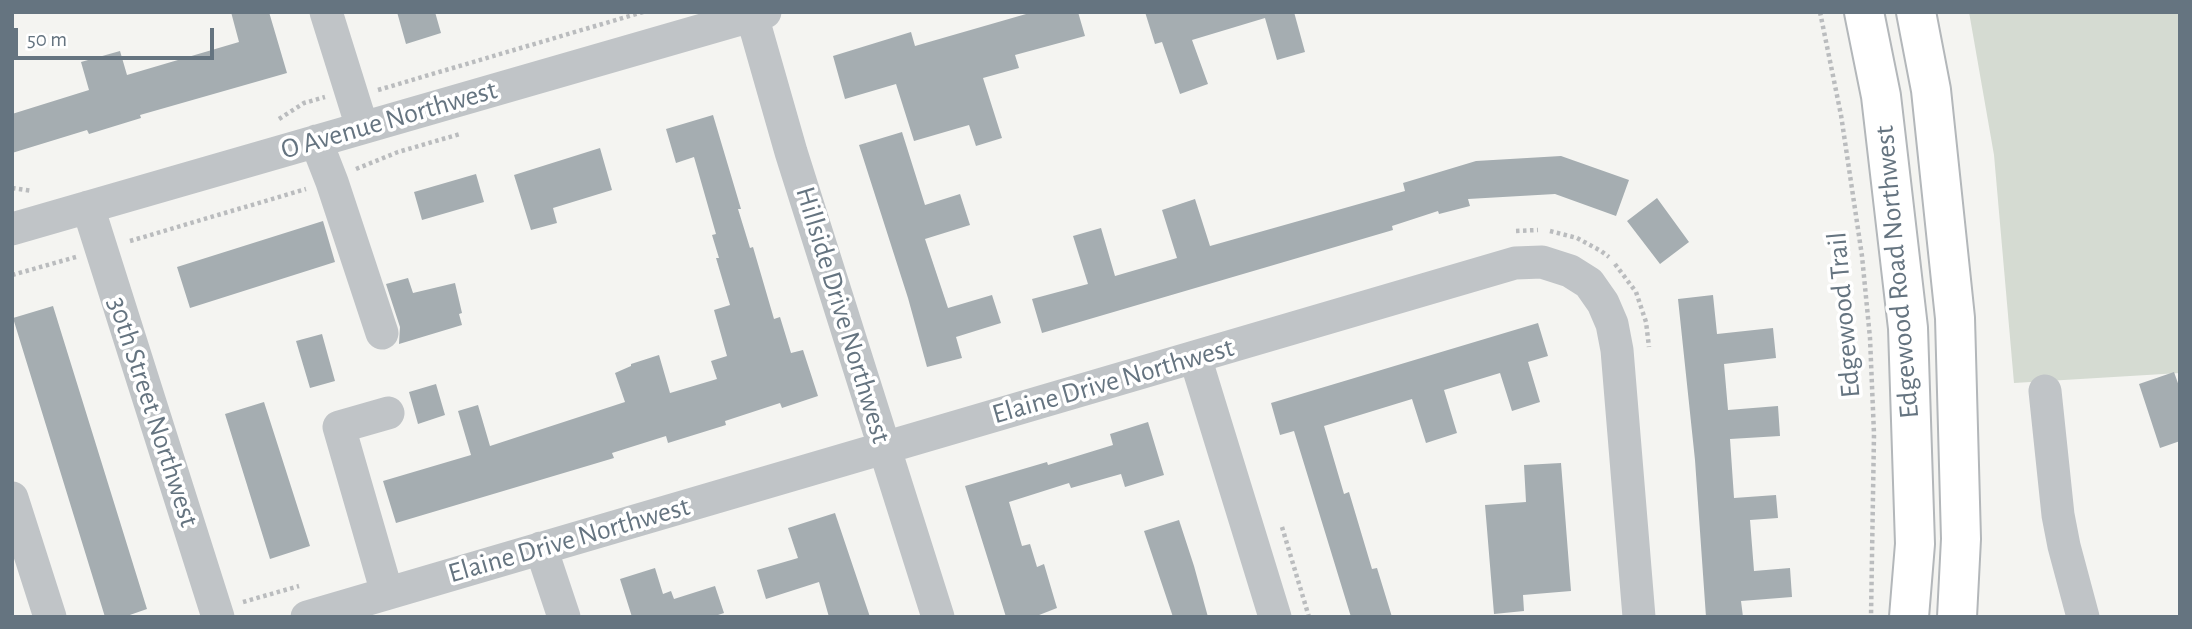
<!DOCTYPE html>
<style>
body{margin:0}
#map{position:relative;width:2192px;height:629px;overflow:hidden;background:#f4f4f1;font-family:"Alegreya Sans",sans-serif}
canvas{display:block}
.frame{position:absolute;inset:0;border:14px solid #657480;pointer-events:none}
.scale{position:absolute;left:14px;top:28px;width:200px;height:32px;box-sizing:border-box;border:4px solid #657480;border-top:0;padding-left:9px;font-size:21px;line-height:24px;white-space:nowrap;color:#657480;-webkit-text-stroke:5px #fff;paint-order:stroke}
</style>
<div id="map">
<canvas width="2192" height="629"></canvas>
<div class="frame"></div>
<div class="scale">50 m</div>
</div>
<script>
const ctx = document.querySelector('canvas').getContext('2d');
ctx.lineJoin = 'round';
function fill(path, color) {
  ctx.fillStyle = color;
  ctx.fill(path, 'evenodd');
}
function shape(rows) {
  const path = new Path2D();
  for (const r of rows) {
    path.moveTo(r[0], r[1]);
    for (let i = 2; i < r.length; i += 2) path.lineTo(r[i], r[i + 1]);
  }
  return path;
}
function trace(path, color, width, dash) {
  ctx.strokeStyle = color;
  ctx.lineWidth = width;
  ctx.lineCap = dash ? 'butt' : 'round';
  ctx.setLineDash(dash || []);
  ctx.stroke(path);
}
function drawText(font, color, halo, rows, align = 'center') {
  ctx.font = font + ' "Alegreya Sans",sans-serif';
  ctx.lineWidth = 7;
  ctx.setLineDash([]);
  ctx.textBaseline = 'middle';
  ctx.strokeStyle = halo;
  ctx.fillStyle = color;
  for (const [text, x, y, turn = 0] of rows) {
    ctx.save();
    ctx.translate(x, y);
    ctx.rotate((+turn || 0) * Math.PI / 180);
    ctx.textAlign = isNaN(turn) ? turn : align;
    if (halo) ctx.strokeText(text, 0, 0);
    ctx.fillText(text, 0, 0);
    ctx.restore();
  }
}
fill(shape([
 [1969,12,2180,12,2180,373,2014,383,1994,155]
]), '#d5dbd2');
fill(shape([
 [231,12,269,12,287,73,140,115,141,118,89,134,87,130,12,153,12,114,89,90,81,62,120,51,127,75,239,42],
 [397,12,435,12,441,33,406,44],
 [1033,12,1078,12,1085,36,1015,55,1019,68,983,78,1002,138,976,146,969,125,914,141,896,84,845,99,833,56,911,32,915,46],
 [1145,12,1294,12,1305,52,1277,60,1265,18,1192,40,1208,84,1180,94,1162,42,1155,44],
 [713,115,741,209,738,209,750,248,753,247,774,319,780,317,791,353,803,350,818,396,782,408,780,403,725,421,726,425,668,443,666,436,612,453,614,458,396,523,383,481,471,455,458,411,478,405,490,446,625,402,615,373,631,366,631,364,659,355,670,393,717,379,711,361,727,356,714,310,730,305,716,258,719,258,712,235,716,234,694,157,676,163,666,129],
 [902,132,925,205,960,194,970,225,925,239,948,308,992,295,1001,323,956,337,962,358,927,367,908,298,859,145],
 [600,148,612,190,553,208,557,223,531,230,514,175],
 [1561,156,1629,180,1616,216,1555,194,1468,199,1470,206,1439,214,1438,211,1392,226,1393,230,1042,333,1032,299,1088,284,1073,236,1101,228,1115,276,1177,258,1162,210,1195,199,1210,246,1405,191,1403,183,1476,161],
 [476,174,484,202,422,220,414,192],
 [1657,198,1689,242,1660,264,1627,221],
 [323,221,335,262,190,308,177,267],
 [408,278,413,293,455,283,462,313,459,314,462,325,399,344,400,327,386,284],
 [1713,295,1717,334,1773,328,1776,358,1724,364,1728,410,1778,406,1780,436,1730,439,1734,498,1776,495,1778,518,1750,520,1754,571,1790,568,1792,597,1741,601,1743,617,1706,617,1695,460,1678,299],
 [53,306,147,609,124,617,105,617,13,318],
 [1538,323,1548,356,1528,362,1540,402,1512,411,1500,373,1444,390,1457,433,1426,443,1412,399,1324,426,1344,494,1349,492,1372,569,1377,568,1392,617,1351,617,1294,431,1280,435,1271,403],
 [322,334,335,381,310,388,296,341],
 [2174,372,2180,389,2180,441,2160,448,2139,384],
 [436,384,445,415,418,424,409,392],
 [264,402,310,546,270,559,225,414],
 [1148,422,1164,475,1125,487,1121,474,1071,488,1069,483,1009,502,1022,546,1030,544,1037,567,1044,564,1057,608,1034,617,1006,617,965,486,1047,462,1048,465,1113,445,1110,434],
 [1561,463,1571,591,1523,595,1524,611,1494,614,1485,505,1526,502,1524,465],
 [835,513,870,617,829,617,819,582,766,599,757,570,798,558,788,528],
 [1179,520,1194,566,1208,617,1173,617,1144,531],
 [655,568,663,594,671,591,674,599,715,586,724,613,712,617,632,617,620,579]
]), '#a5adb1');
const major = shape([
 [1864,12,1881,96,1908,328,1915,544,1909,617],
 [1916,12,1931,90,1955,318,1961,539,1957,617]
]);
trace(major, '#b3b7ba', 42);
trace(shape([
 [1820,12,1841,115,1862,256,1870,338,1874,434,1871,617],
 [378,90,643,12],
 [279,119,304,103,325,97],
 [356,169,398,152,460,134],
 [12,188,32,191],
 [1516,231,1538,230],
 [1550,231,1577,238,1601,251,1609,257],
 [130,241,306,189],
 [1615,264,1636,292,1646,322,1649,347],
 [12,275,76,257],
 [1282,527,1309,617],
 [243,602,299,586]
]), '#babcbe', 4.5, [3.5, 3.5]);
trace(shape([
 [326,12,362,127],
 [751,12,791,152,938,617],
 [316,141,332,182,382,333],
 [88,207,218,617],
 [12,229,765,12],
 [1195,357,1275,617],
 [2045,391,2058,515,2064,546,2083,617],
 [12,498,50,617],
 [541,548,564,617],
 [387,593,339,427,388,413],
 [307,617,1515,263,1542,262,1570,271,1589,283,1603,303,1612,324,1617,350,1639,617]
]), '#c0c4c7', 33);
trace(major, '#fff', 38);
drawText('28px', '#657480', '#fff', [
 ["O Avenue Northwest",389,120,-16],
 ["Edgewood Road Northwest",1897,272,-95],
 ["Hillside Drive Northwest",843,315,73],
 ["Edgewood Trail",1844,315,-95],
 ["Elaine Drive Northwest",1113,381,-16],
 ["30th Street Northwest",153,412,72],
 ["Elaine Drive Northwest",569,540,-16]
]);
</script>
